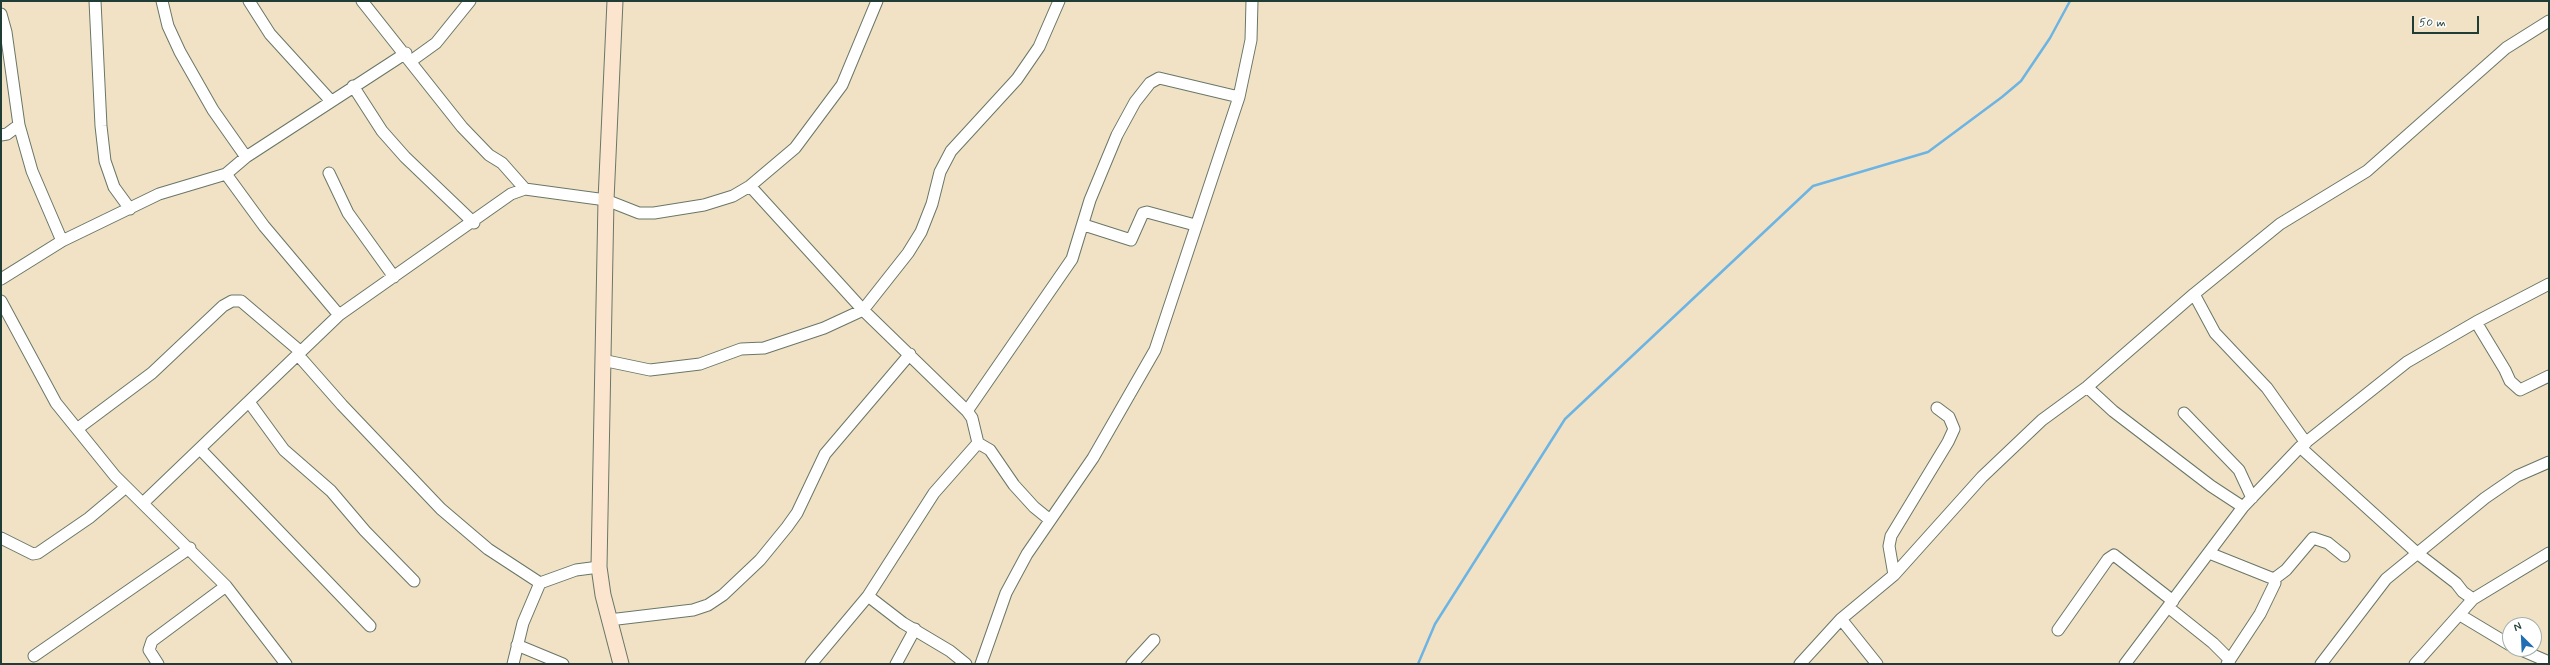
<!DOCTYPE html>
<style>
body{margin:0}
#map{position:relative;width:2550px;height:665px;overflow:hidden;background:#f2e2c5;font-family:Mynerve,sans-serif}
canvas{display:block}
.frame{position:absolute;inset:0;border:2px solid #1f3d34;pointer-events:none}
.north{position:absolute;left:2502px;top:617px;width:40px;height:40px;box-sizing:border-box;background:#fff;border:1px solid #a5b1ae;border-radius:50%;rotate:336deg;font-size:11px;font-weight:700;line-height:16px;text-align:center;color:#1f3d34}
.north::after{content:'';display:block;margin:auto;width:14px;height:18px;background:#1f6fb2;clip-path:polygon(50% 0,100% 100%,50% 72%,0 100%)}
.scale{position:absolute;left:2412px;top:16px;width:67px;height:18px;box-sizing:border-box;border:2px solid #1f3d34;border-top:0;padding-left:5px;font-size:12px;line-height:14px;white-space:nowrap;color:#1f3d34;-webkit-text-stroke:3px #fff;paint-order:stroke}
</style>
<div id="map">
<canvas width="2550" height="665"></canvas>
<div class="frame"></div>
<div class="north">N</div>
<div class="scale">50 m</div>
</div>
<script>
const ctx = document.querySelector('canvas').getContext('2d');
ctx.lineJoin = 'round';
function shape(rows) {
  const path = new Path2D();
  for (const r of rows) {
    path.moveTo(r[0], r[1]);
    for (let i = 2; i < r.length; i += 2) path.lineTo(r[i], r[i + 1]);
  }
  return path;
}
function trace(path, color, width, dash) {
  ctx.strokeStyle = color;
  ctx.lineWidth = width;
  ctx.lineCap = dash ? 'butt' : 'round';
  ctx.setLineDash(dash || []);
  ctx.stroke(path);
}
trace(shape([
 [1418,664,1435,624,1565,419,1813,186,1928,152,2002,97,2021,81,2050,38,2070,1]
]), '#6bb4e3', 2.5);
const street = shape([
 [95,1,101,126,105,161,114,187,130,209],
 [162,1,168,26,180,52,213,110,246,157],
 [249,1,270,34,331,101],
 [362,1,462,127,489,155,502,163,525,189],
 [1,14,6,32,19,125,32,171,62,241],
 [411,61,436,43,470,1],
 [353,86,382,131,405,157,474,223],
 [1,135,7,134,19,125],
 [329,173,348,213,394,277],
 [226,174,264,226,339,315],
 [750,186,863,310,967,411,972,418,978,443,990,450,1014,485,1034,507,1050,520],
 [1084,225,1131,240,1143,213,1147,212,1195,225],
 [1,279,62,241,159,194,226,174,246,157,406,53],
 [2194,294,2215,333,2267,388,2306,443],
 [1,301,56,403,115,476,226,586,286,664],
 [2476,322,2505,370,2510,381,2520,390,2549,376],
 [298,355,342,405,441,509,488,549,540,583],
 [602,360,650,370,700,364,741,349,764,348,824,328,863,310,908,253,921,232,932,204,940,172,951,151,1017,79,1039,47,1059,1],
 [2087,387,2113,411,2211,486,2243,507],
 [249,402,284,450,331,491,365,531,414,581],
 [967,411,1072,259,1090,200,1117,135,1135,102,1150,83,1159,78,1239,97],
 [2184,413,2239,470,2252,498],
 [77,429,152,373,223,306,232,301,241,301,301,352],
 [2300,447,2417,553,2456,583,2463,592,2473,599],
 [200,449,370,626],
 [143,503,339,315,511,194,525,189,606,200,639,213,654,213,704,205,733,196,750,186,795,148,842,85,877,1],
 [1,538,33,554,38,553,89,518,126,487],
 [2209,553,2274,579,2275,583,2260,614,2227,664],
 [1894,575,1889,546,1891,536,1948,442,1954,429,1949,417,1937,408],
 [2274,579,2286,570,2313,538,2328,543,2344,556],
 [868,596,903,623,950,651,966,664],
 [2168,607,2213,643,2230,660],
 [2460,615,2510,645],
 [1841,619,1877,664],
 [609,620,693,610,708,605,723,595,760,560,787,527,797,513,825,454,910,354],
 [2058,630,2108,559,2114,555,2173,601],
 [517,645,563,664],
 [2519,649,2549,662],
 [34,656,190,548],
 [158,664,149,650,152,641,226,586],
 [513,664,523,623,540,583,576,570,599,567],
 [811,664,868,596,934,493,978,443],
 [896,664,915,629],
 [981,664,1006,593,1027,554,1093,458,1155,350,1239,97,1251,40,1252,1],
 [1132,664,1154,640],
 [1800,664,1841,619,1894,575,1982,477,2042,420,2087,387,2194,294,2280,224,2367,171,2506,48,2549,21],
 [2125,664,2243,507,2300,447,2407,362,2476,322,2549,284],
 [2321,664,2386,579,2485,498,2517,476,2549,462],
 [2415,664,2473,599,2549,553]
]);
const secondary = shape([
 [615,1,606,200,599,567,603,595,621,664]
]);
trace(street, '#697767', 13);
trace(secondary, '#697767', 17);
trace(street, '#fff', 11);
trace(secondary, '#fce5cf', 15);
</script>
